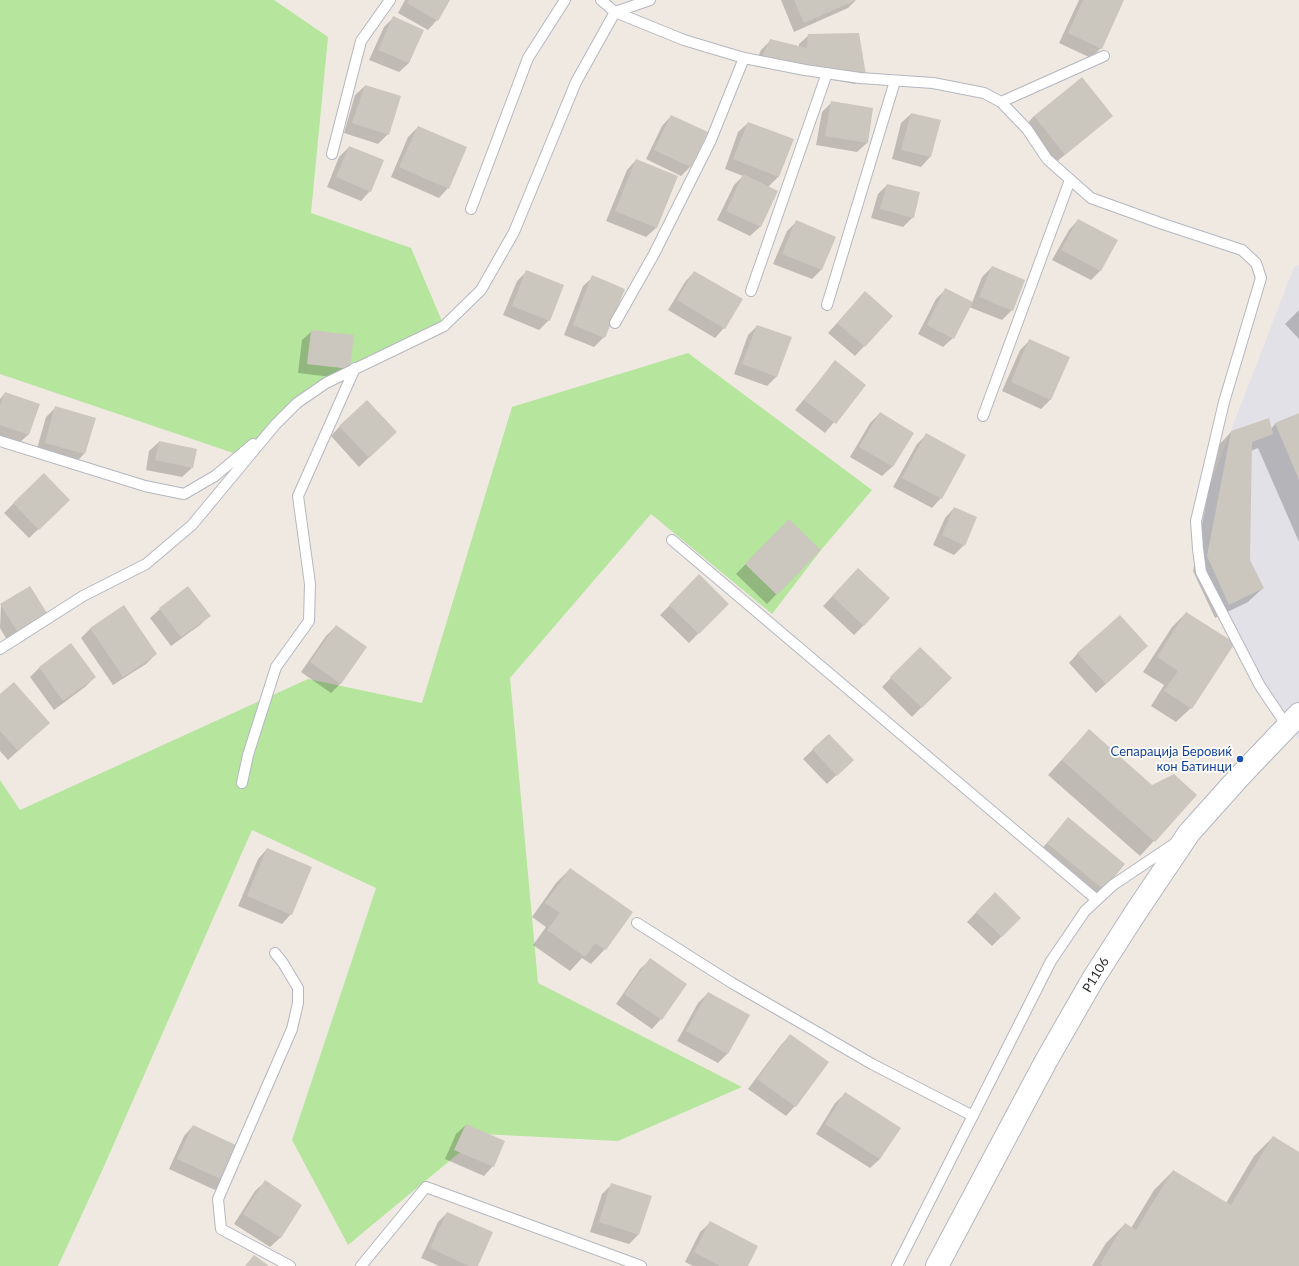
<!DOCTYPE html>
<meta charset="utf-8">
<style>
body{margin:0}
canvas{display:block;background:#efe9e1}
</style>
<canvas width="1299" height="1266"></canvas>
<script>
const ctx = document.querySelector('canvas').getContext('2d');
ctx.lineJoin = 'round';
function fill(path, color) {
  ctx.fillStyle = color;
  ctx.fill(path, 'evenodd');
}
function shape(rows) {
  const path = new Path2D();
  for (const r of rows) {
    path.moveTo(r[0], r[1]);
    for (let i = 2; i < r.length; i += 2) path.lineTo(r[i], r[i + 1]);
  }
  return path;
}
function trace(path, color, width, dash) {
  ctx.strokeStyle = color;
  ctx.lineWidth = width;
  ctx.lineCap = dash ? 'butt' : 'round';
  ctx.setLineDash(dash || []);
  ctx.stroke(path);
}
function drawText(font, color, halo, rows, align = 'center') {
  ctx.font = font + ' Lato,sans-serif';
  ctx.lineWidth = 3.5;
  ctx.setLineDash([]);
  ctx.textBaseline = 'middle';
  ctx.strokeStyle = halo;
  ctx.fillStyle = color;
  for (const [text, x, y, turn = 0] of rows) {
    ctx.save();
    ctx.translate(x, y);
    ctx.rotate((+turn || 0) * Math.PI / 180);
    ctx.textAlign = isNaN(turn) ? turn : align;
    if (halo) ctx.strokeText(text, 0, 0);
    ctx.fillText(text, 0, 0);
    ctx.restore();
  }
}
fill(shape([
 [1299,265,1299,739,1287,726,1201,572,1196,521,1294,267]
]), '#e3e1e8');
fill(shape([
 [0,0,274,0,328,37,311,213,411,248,444,326,297,403,248,458,0,374],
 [688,353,872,490,821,550,772,614,651,514,510,678,538,983,742,1087,618,1141,482,1134,348,1245,292,1140,376,888,252,830,101,1173,58,1266,0,1266,0,780,20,810,308,679,422,703,512,407]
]), '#b6e59e');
fill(shape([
 [405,0,449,0,437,20,428,30,398,13],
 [781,0,856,0,848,8,794,32],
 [1079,0,1123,0,1101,48,1091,58,1059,43],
 [393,18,423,30,409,63,399,72,369,60,384,27],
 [809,35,864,75,855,84,754,66,761,50,770,41,799,47,799,44],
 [365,86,388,134,378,144,344,133,355,95],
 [832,102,872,109,867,143,857,152,816,145,822,112],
 [911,114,940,121,930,157,921,167,892,159,901,123],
 [671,116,690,167,681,176,646,159,662,126],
 [1034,116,1112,116,1055,163,1025,126],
 [748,123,779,176,768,187,777,191,760,227,750,236,717,220,734,185,743,176,725,169,738,132],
 [418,127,448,188,439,198,391,177,408,137],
 [349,147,370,191,361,201,327,187,339,157],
 [636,160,656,228,646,237,606,221,627,170],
 [887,185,913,217,903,227,871,218,878,194],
 [1078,220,1117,241,1100,271,1091,280,1052,260,1069,230],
 [797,221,835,237,821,270,812,279,773,264,787,231],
 [992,267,1012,310,1002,320,969,307,953,338,943,347,918,334,936,299,946,289,972,303,982,277],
 [527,271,549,320,539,330,503,315,517,281],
 [694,272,724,328,715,338,668,310,685,282],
 [593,277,604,337,594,347,564,335,583,286],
 [865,292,892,316,855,356,828,333],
 [1299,310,1299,339,1285,324],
 [757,326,791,338,776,377,767,386,734,374,748,335],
 [312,331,349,368,340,378,298,373,302,340],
 [1029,341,1051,399,1041,409,1002,391,1020,350],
 [835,362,865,385,825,433,795,410],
 [5,393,38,405,28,435,18,444,0,438,0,399],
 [55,408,84,454,75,463,36,452,46,417],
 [880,413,912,433,892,467,882,476,850,457,870,423],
 [1299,414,1299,542,1258,448,1251,451,1249,560,1263,588,1248,602,1215,618,1193,571,1217,447,1231,432,1271,429,1275,424],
 [340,426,386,441,359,467,331,436],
 [926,435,941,498,932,508,893,487,917,444],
 [159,442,192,468,182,477,146,470,149,451],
 [14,503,59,510,29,538,4,513],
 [954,508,964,545,954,555,933,545,945,518],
 [779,530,819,550,767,604,736,574],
 [699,576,727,604,689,643,660,615],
 [849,579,864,625,854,635,823,606],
 [1,605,46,613,36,622,7,640,0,628],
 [160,609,209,616,200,625,171,646,150,618],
 [1186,613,1191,708,1176,722,1151,706,1164,685,1143,672,1172,627],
 [336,626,341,683,331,693,301,672,326,636],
 [91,628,156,654,146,664,113,685,81,638],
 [71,645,95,677,85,687,54,710,30,677,39,668],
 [920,648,950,678,912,717,882,687],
 [1078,653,1137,656,1096,693,1069,663],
 [0,695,49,723,8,760,0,751],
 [828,735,843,769,827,784,803,759],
 [1075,745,1152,786,1196,795,1140,856,1048,775],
 [1068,819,1124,864,1094,898,1038,853],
 [267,849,291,914,282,924,238,906,258,859],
 [570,869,632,912,605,949,591,964,582,958,570,971,533,945,546,927,532,917,556,883],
 [995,893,1020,918,992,946,967,922],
 [650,960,661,1019,652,1029,616,1004,640,969],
 [708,993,748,1016,727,1054,718,1063,677,1041,698,1003],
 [790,1035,795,1106,786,1116,748,1089,781,1045],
 [845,1094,899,1128,880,1159,870,1168,816,1134,835,1103],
 [466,1125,493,1166,484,1176,445,1159,456,1134],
 [193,1126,224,1180,215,1190,169,1169,184,1136],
 [1273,1137,1299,1153,1299,1266,1092,1266,1106,1243,1125,1224,1131,1228,1154,1190,1173,1171,1226,1203,1254,1156],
 [265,1182,301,1205,280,1238,270,1247,234,1224,255,1191],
 [612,1184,638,1235,629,1244,590,1232,602,1194],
 [447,1213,477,1266,439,1266,421,1258,438,1222],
 [710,1223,747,1266,693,1266,685,1262,700,1232]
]), '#0003');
fill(shape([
 [409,0,450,0,438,21,407,3],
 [794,0,856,0,804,23],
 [1083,0,1124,0,1102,49,1068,33],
 [393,16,424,30,409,63,378,50],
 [859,33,866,75,762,57,770,39,807,48,808,34],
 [1082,77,1113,116,1065,155,1034,116],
 [365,85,401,96,389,135,352,123],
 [831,101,873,108,868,143,825,136],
 [911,113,941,120,931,157,901,150],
 [671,115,708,132,691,167,654,150],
 [748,122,794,139,779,177,733,159],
 [418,126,467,147,449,189,399,167],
 [349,146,384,160,371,192,336,177],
 [636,159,678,176,657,228,615,211],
 [743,174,778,191,761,227,726,211],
 [887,184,920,192,914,218,880,209],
 [1078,219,1118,240,1101,271,1061,250],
 [796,220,836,237,822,270,782,254],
 [992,266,1025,280,1013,311,979,297],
 [526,270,564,285,550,321,512,306],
 [694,271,743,299,725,329,677,300],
 [592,275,625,289,605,338,573,325],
 [945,288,973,302,954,339,927,325],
 [865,291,893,316,865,347,837,323],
 [757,325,792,337,777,377,742,364],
 [311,330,354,335,350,369,307,364],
 [1029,339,1070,357,1051,400,1011,382],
 [835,360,866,385,836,424,804,400],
 [5,392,40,404,29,435,0,425,0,406],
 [367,400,397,432,369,458,339,426],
 [55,406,96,418,85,454,45,443],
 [880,412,914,433,893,467,859,447],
 [1299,413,1299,480,1275,423],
 [1269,418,1273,434,1252,442,1250,560,1264,588,1229,605,1207,556,1231,431],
 [926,433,966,455,942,499,902,478],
 [159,441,197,449,193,468,155,460],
 [44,473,70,500,39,530,13,503],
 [954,507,977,517,965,546,942,535],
 [789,519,821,550,777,595,745,564],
 [858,568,890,598,864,626,832,596],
 [699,574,729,604,699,634,669,605],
 [30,586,47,613,17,631,0,604],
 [188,586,211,616,181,637,159,608],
 [124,605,157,654,123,677,90,628],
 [1186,612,1235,643,1192,709,1164,691,1178,671,1157,657],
 [1120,615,1148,646,1106,684,1077,653],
 [336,625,367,647,341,684,310,662],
 [71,643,96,677,63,701,39,667],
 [920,647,952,678,922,708,890,677],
 [14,682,50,723,18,751,0,731,0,694],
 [1089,729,1152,785,1174,774,1197,795,1155,842,1062,760],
 [829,734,854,760,837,776,812,749],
 [1068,817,1125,864,1104,890,1047,843],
 [267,848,312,867,292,915,247,896],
 [570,868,633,912,606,950,595,943,585,957,547,930,560,913,545,903],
 [995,892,1021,918,1002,937,976,912],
 [650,958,687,984,662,1020,624,994],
 [708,992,750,1015,728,1054,686,1031],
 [790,1034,829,1062,796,1107,757,1079],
 [845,1092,901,1128,880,1159,825,1124],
 [466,1124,505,1141,494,1167,454,1150],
 [193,1125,240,1147,225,1181,177,1159],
 [1273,1136,1299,1152,1299,1266,1103,1266,1100,1264,1125,1223,1136,1230,1173,1170,1231,1205],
 [265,1180,302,1205,281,1238,243,1214],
 [611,1183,652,1196,639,1235,599,1222],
 [447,1212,493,1232,478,1266,469,1266,430,1248],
 [710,1221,758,1246,748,1266,720,1266,694,1252],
 [254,1255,269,1266,245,1266]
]), '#cbc7bf');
const lane = shape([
 [601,0,615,12,684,40,744,58,805,70,860,78,933,83,984,93,1001,102,1027,129,1047,159,1091,198,1163,224,1242,250,1256,263,1261,278,1224,402,1196,521,1198,549,1201,572,1260,686,1287,726],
 [1001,102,1104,56],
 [332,154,361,41,390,0],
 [471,209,528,58,565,0],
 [751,291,827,73],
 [827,305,895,81],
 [615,323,654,254,711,140,744,58],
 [983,416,1070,180],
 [0,441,145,486,184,494,215,476,253,444],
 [672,540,1097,900],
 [0,649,83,596,146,564,192,525,275,425,297,403,326,383,444,326,481,290,514,232,576,82,615,12,650,0],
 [242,783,248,755,276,667,309,621,310,584,298,496,355,368],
 [637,923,732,983,872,1064,973,1116],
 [275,953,283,963,298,988,298,1003,292,1029,218,1199,221,1229,290,1266],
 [361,1266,426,1187,641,1266],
 [897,1266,1051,961,1085,911,1113,885,1174,844]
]);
const secondary = shape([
 [937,1266,1046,1061,1093,979,1136,912,1189,833,1240,776,1299,714]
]);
trace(lane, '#b4b7c1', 12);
trace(secondary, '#b4b7c1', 24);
trace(lane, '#fff', 10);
trace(secondary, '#fff', 22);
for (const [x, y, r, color] of [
 [1240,759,4,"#1a4fb4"]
]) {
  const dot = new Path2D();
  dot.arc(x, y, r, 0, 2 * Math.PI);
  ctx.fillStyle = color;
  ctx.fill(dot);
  trace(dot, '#fff', 1.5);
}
drawText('13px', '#164399', '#fff', [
 ["Сепарација Беровиќ",1232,752],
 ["кон Батинци",1232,767]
], 'right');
drawText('13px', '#2e2e2e', '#fff', [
 ["P1106",1096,975,-59]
]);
</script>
